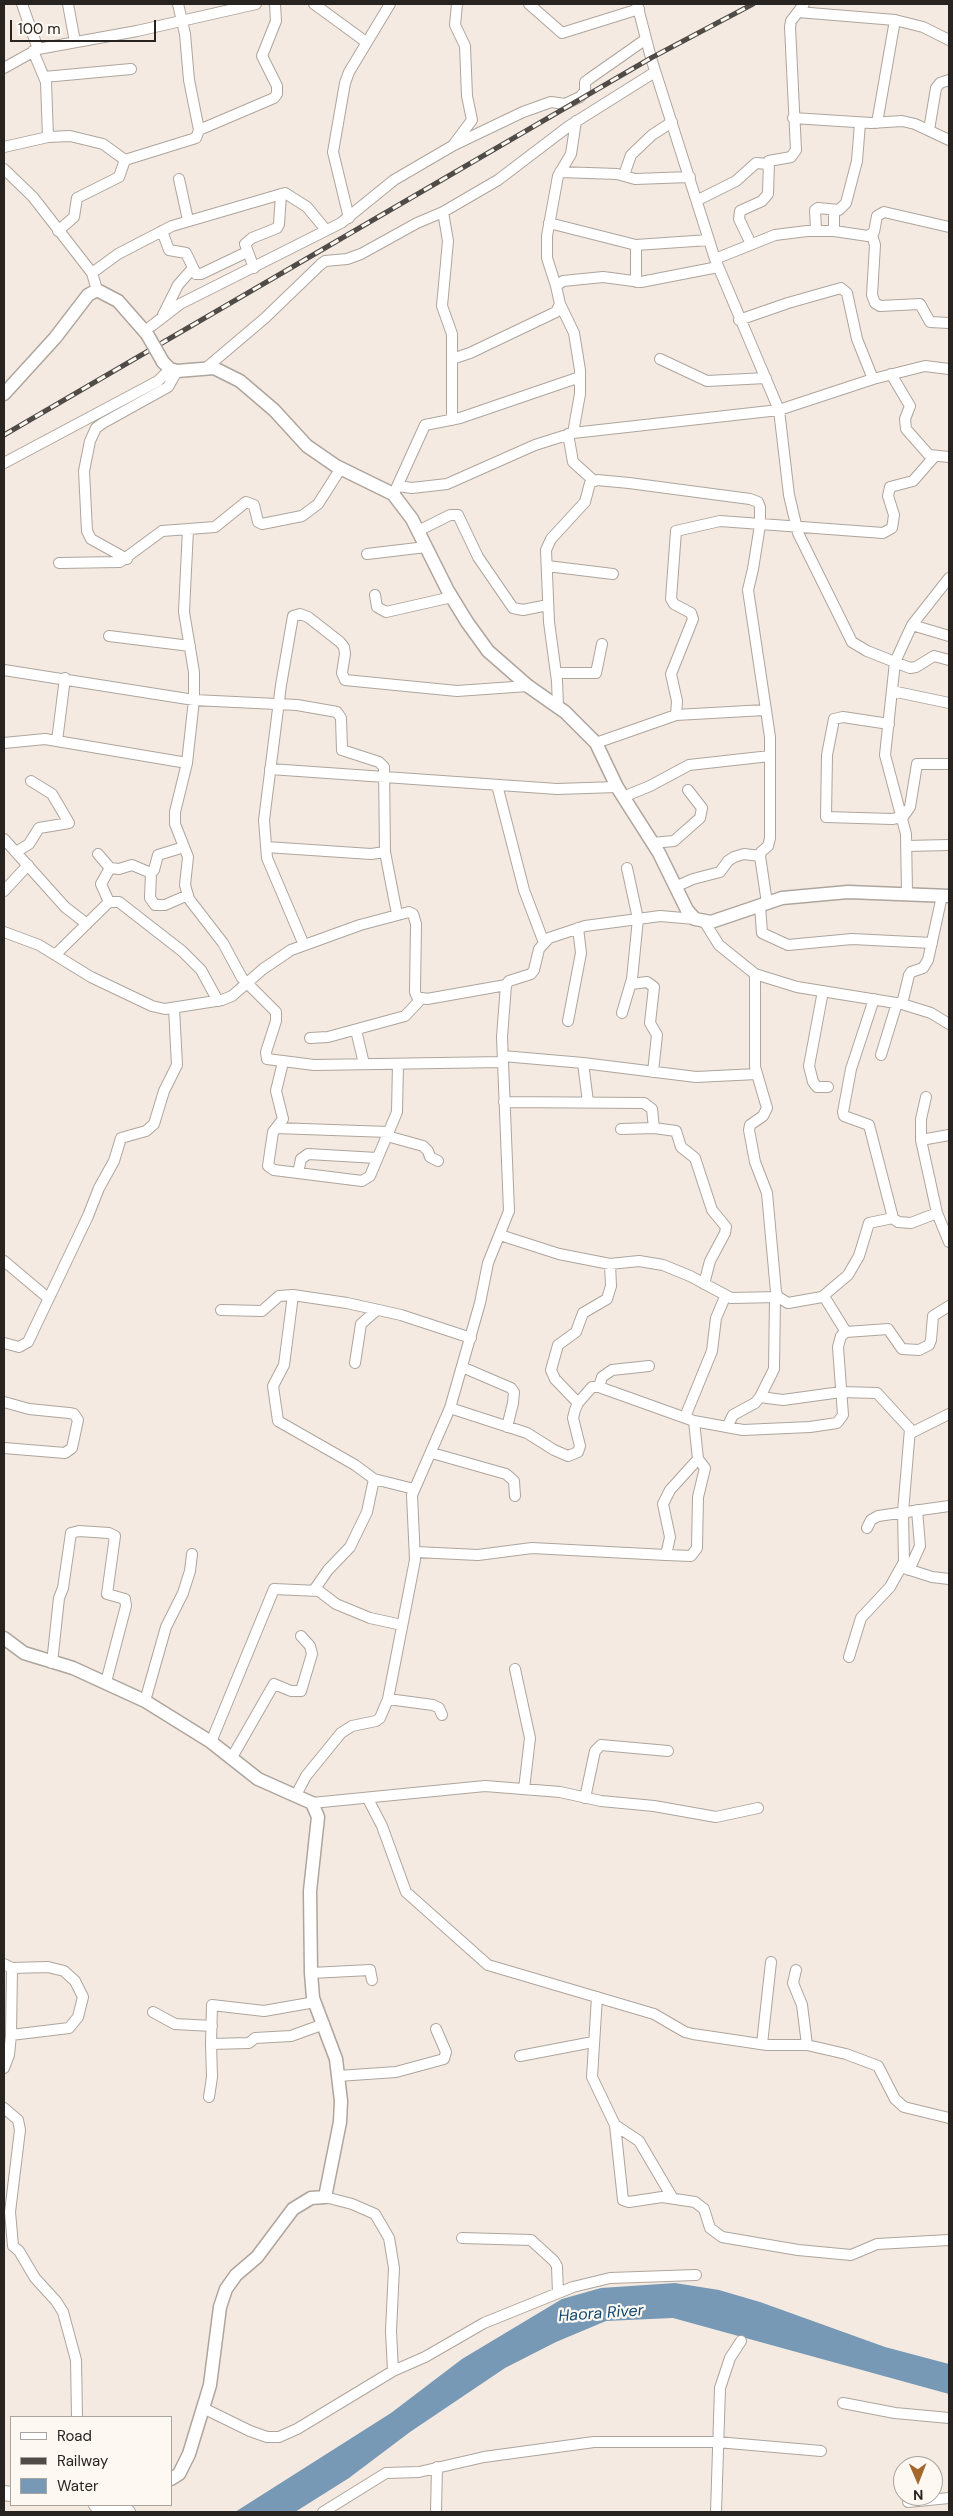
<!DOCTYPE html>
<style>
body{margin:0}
#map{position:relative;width:953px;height:2516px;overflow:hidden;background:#f4eae2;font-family:"DM Sans",sans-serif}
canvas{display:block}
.frame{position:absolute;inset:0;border:5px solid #262320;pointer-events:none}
.legend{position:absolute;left:10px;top:2416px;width:162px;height:90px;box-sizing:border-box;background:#fef8f3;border:1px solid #a8a39f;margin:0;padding:6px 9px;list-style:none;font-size:15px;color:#262320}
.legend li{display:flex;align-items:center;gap:10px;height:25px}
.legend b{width:25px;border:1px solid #a8a39f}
.north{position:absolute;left:893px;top:2456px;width:50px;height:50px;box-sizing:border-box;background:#fef8f3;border:1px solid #a8a39f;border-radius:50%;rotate:179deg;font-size:14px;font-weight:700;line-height:20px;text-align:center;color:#262320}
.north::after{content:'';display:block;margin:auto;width:18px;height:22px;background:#a5682c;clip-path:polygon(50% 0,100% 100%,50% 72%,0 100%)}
.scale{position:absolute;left:10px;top:20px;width:146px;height:22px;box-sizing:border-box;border:2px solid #262320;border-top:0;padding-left:6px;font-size:15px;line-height:18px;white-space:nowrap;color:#262320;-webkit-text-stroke:4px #fef8f3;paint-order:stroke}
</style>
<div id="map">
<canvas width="953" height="2516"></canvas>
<div class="frame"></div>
<ul class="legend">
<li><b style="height:6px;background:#fff"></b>Road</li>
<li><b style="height:6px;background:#504b47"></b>Railway</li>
<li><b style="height:14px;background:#7799b5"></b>Water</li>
</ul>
<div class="north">N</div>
<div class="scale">100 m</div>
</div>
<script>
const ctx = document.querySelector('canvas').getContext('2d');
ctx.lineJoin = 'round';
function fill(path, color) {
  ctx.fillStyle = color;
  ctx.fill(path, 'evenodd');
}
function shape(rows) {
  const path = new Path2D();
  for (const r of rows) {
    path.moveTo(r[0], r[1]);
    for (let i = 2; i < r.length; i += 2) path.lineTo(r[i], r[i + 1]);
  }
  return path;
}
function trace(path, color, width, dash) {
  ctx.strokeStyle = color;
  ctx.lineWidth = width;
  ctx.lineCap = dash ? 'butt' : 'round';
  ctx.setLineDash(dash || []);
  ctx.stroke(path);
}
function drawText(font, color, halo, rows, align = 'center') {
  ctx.font = font + ' "DM Sans",sans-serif';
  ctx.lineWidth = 4.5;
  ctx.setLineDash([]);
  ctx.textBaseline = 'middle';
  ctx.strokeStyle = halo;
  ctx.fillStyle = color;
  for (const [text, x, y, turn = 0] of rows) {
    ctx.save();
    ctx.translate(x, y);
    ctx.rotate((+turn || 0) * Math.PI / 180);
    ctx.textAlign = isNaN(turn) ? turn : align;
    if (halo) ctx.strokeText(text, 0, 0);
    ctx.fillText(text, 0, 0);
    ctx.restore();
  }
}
fill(shape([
 [675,2283,719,2290,760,2302,885,2347,949,2364,949,2394,673,2318,606,2321,556,2342,505,2368,410,2432,349,2478,295,2512,235,2512,391,2413,462,2359,562,2299,601,2288]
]), '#7799b5');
const minor = shape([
 [22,4,38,49],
 [68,4,75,42],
 [314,4,366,42],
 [529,4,562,33,639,9],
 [637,4,651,58,715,259,779,410,789,495,798,533,852,642,867,651,910,668,916,667,934,656,949,660],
 [798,12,895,20,923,27,949,40],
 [33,51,46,82,48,137],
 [4,68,38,49,137,31,256,4],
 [44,77,131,69],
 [793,118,871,123,902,121,915,124,949,140],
 [877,123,895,20],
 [199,130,274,98,277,94,277,86,262,56,276,21,275,4],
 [929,130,936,88,940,83,949,80],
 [454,144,472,120,467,96,465,46,455,25,457,4],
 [4,147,48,137,70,136,103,144,125,160,196,138,199,130,189,80,185,34,178,4],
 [4,169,33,197,92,273,97,290],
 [560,172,617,174,635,179,690,177],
 [624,175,631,155,652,135,672,122],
 [179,179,188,220],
 [698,200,736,181,756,163,768,164],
 [834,210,834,231],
 [443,212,448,241,442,306,452,334,452,420],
 [349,218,333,152,345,83,349,72,390,4],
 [549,223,636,245,709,240],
 [816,230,815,210,818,208,839,210,846,203,857,161,860,123],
 [58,231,74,217,77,198,119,177,125,160],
 [162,231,169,250,186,253,196,274,201,274,247,252],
 [872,235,875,245,872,295,875,303,880,306,920,304,930,322,949,323],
 [751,244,739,219,740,211,762,201,768,194,769,161,791,157,796,150,790,27,791,21,804,4],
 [715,259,775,235,807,231,834,231,868,236,874,232,877,216,884,212,949,227],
 [254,268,245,244,252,238,277,228,279,224,281,194],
 [92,273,118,254,172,226,285,193,307,207,326,230],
 [636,282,636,245],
 [556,286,547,258,547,236,558,176,571,154,576,121],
 [560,304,574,333,580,370,580,394,573,433],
 [163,315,178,285,193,268],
 [739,320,788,303,841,288,847,293,857,339,873,379],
 [145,331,180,304,341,223,394,180,454,145,523,112,551,102,565,104,580,97,585,91,585,82,589,79,646,39],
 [452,359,470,353,556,312,560,304,556,286,563,281,603,277,641,282,718,267],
 [660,359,707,381,766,378],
 [206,368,265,318,320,265,325,261,347,259,361,254,417,223,443,212,498,180,569,126,655,72],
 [891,374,910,406,905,419,906,429,929,455,949,457],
 [568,434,573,462,593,480],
 [4,463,158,381,170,369],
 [398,486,412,488,447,484,535,445,573,433,779,410,873,379,925,366,949,369],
 [395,491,425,425,460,418,580,377],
 [188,529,184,612,194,672,194,700,187,763,175,812,175,824,188,857,185,885,189,899,223,943,242,978,276,1012,276,1021,266,1052,267,1059,314,1065,503,1062],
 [418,531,450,515,458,515,478,557,513,608,523,610,548,605],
 [367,554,426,547],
 [127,559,91,539,87,531,84,471,90,441,96,428,103,423,168,387,177,371],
 [59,563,120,562,162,531,215,527,246,502,254,505,258,522,262,524,302,516,318,504,341,468],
 [547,566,613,574],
 [375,595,377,607,386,612,452,597],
 [912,625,949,636],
 [109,636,190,646],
 [4,670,194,700,297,705,337,712,341,718,342,750,379,762,384,767,385,852,397,914],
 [556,673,596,673,602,644],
 [892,691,949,703],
 [558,706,557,681,549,622,546,550,551,539,585,502,590,483,597,480,629,483,750,499,758,502,760,507,760,525,753,569,748,590,770,737,770,838,768,846,761,852,760,856,767,903],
 [676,715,677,701,671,674,693,619,691,613,674,604,671,599,676,531,720,521,883,533,892,528,893,522,894,515,888,496,890,487,913,481,934,457],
 [889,724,843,717,834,719,827,755,826,817,892,819,903,817,910,807,917,764,949,764],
 [57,741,65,678],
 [4,743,45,739,187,763],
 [596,743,676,715,765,710],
 [270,769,557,789,617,787],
 [497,785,524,890,544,943],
 [623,797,650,786,689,765,770,756],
 [4,839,65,907,87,924],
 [652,843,674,841,700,818,702,808,688,790],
 [906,846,949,845],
 [266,847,371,854,385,852],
 [16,852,29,844,39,828,69,823,52,794,31,781],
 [98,854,110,868,119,869,132,865,151,873,154,870,158,855,184,847],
 [151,873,150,898,155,905,165,905,188,895],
 [675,887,693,879,720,872,728,861,734,857,744,854,760,856],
 [4,891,28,865],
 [907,893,906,834,885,755,895,662,912,625,949,578],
 [109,902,101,884,110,868],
 [760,906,762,933,788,945,852,939,932,943],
 [704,921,719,945,755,974,797,987,902,1004,931,1013,949,1024],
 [4,932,39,945,91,977,152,1006,165,1009,222,1000,232,996,263,969,291,950,360,925,409,912,413,914,416,924,415,992,417,997,427,999,506,985],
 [304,945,267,858,264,820,281,685,293,616,300,614,308,617,340,642,344,647,345,654,342,673,345,680,457,691,528,686],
 [55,955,109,902,119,902,182,951,201,970,218,1001],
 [755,974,755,1067,767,1108,763,1116,750,1125,749,1130,755,1162,767,1193,776,1292,778,1297,788,1303,822,1297,825,1298,846,1332],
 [631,984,647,982,654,987,650,1023,657,1035,653,1072],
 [823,991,809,1066,813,1082,817,1087,828,1087],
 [874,999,851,1069,843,1112,844,1116,869,1125,893,1218,898,1222,911,1223,937,1213],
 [902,1004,909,975,911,972,923,968,928,960,942,896],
 [622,1013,632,979,638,919,627,868],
 [568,1021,581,953,578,928],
 [356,1030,364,1064],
 [310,1038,328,1037,405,1016,421,999],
 [881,1055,897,1003],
 [503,1056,583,1063,696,1077,757,1074],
 [283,1062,276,1091,283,1119,273,1132,268,1166,274,1170,362,1181,370,1176,397,1112,398,1064],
 [583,1063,588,1102],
 [926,1097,921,1119,921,1140,937,1213,949,1242],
 [504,1102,644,1103,652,1109,654,1128],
 [276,1128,388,1132],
 [621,1129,654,1128,676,1131,681,1147,695,1158,712,1210,726,1227,725,1233,710,1261,704,1284],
 [387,1136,423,1146,428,1151,430,1157,438,1161],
 [921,1140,949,1135],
 [298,1173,301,1159,308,1154,377,1158],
 [500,1235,559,1254,610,1264,639,1261,663,1265,690,1276,731,1298,778,1297],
 [4,1261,48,1298],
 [293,1295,284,1365,273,1386,278,1421,355,1465,374,1479,414,1489],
 [822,1297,848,1275,859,1256,869,1223,893,1218],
 [221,1310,262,1311,279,1296,293,1295,347,1303,401,1315,471,1338],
 [4,1343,19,1347,28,1342,88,1216,99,1188,114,1161,121,1138,146,1131,154,1124,164,1091,177,1065,174,1008],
 [355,1363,361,1324,377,1310],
 [462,1367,511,1388,514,1392,513,1403,507,1427],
 [599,1387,602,1377,612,1370,649,1366],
 [760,1397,783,1400,841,1392,877,1393,910,1429,903,1512,904,1562,890,1587,861,1618,849,1657],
 [4,1402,29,1409,69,1413,74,1414,78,1420,72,1448,65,1453,4,1448],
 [578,1403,555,1379,551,1370,558,1345,576,1332,583,1313,607,1299,611,1286,610,1264],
 [450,1408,527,1433,554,1450,568,1456,578,1452,580,1446,573,1418,575,1410,578,1403,592,1387,599,1387,694,1421,743,1430,810,1427,837,1423,843,1415,838,1347,841,1336,846,1332,888,1329,902,1349,919,1350,929,1345,931,1340,933,1316,949,1306],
 [685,1417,712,1351,716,1318,725,1297],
 [727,1427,733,1415,755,1403,760,1397,774,1369,775,1298],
 [911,1433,949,1414],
 [432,1453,506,1474,514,1481,515,1496],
 [867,1528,871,1520,878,1516,949,1506],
 [416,1552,478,1555,532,1548,666,1555,670,1537,663,1504,670,1490,698,1459,694,1421],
 [666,1555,691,1556,697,1548,698,1497,705,1468,698,1459],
 [904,1568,932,1577,949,1579],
 [909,1570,920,1546,917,1510],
 [314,1590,328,1570,350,1547,367,1512,374,1479],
 [52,1663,59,1598,63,1588,71,1533,79,1531,109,1533,115,1536,107,1594,125,1599,126,1606,106,1682],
 [515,1669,530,1738,524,1789],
 [388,1699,433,1705,439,1708,442,1715],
 [145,1701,166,1627,183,1593,190,1571,192,1554],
 [211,1742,274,1589,319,1591,336,1604,370,1618,402,1625],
 [231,1759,274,1684,291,1691,301,1691,312,1654,310,1646,301,1636],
 [296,1795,306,1776,341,1733,352,1726,376,1721,380,1718,388,1699,415,1560,412,1495,450,1408,480,1303,488,1263,509,1211,502,1037,506,985,509,981,531,974,534,970,539,949,549,938,585,926,638,919,660,916,695,919],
 [585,1798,595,1751,601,1745,668,1751],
 [368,1799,382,1826,406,1892,488,1965,654,2014,685,2032,693,2034,767,2045,807,2045,846,2054,878,2066,895,2099,904,2107,949,2118],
 [312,1803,485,1786,560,1792,601,1801,654,1806,716,1817,758,1808],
 [4,1964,12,1968,48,1967,64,1971,75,1981,83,1997,78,2017,69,2028,11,2035],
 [796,1970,793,1983,802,2005,807,2045],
 [311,1973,370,1970,372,1980],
 [597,1997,592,2077,615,2125,623,2200,629,2202,662,2197,695,2202,704,2209,710,2228,722,2237,798,2250,851,2255,877,2244,949,2240],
 [153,2012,175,2024,212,2026],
 [211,2044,212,2005,264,2011,315,2002],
 [762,2044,771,1962],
 [520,2056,593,2042],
 [4,2068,9,2055,11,2035,12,1968],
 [338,2076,396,2072,444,2059,446,2052,436,2029],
 [209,2097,212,2077,211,2044,249,2043,255,2038,291,2036,324,2024],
 [4,2108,18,2120,20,2130,10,2212,13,2246,19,2251,35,2278,56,2301,63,2312,76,2360,77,2417],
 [615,2125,639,2141,672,2197],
 [462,2238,531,2240,554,2261,557,2266,558,2293],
 [393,2371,425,2357,484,2323,573,2287,610,2278,696,2275],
 [843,2403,895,2413,949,2418],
 [203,2408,250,2431,267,2437,279,2437,297,2429,393,2371,391,2331,394,2268,389,2238,375,2214,352,2204,325,2197],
 [908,2502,949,2498],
 [323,2512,386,2473,419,2472,484,2457,594,2442,717,2442,821,2451],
 [436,2512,437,2467],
 [716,2512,720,2388,730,2358,741,2341]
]);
const tertiary = shape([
 [163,362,170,369,177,371,214,368,240,381,274,410,307,446,336,466,393,494,412,519,448,591,467,622,488,651,528,686,565,712,596,743,617,787,659,853,687,910,695,919,711,922,782,898,848,892,949,896],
 [4,394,55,338,88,295,97,290,118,301,147,334],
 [4,1638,24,1653,73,1668,145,1701,211,1742,258,1779,312,1803,318,1817,310,1891,311,1973,313,1998,336,2059,341,2101,340,2122,325,2197,311,2198,293,2209,257,2257,236,2275,226,2289,220,2307,210,2385,189,2454,179,2474,171,2479]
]);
const secondary = shape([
 [4,2493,11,2494],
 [96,2505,128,2512]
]);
trace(minor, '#aea59d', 12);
trace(tertiary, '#aea59d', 15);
trace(secondary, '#aea59d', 16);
trace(minor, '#fff', 10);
trace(tertiary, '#fff', 12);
trace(secondary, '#fff', 14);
const rail = shape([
 [4,435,651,58,753,4]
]);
trace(rail, '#504b47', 5);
trace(rail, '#fef8f3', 3, [9]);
const tertiaryBridge = shape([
 [147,334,163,362]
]);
trace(tertiaryBridge, '#aea59d', 15, []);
trace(tertiaryBridge, '#fff', 12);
drawText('italic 16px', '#0d476e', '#fef8f3', [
 ["Haora River",601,2314,-4]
]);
</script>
